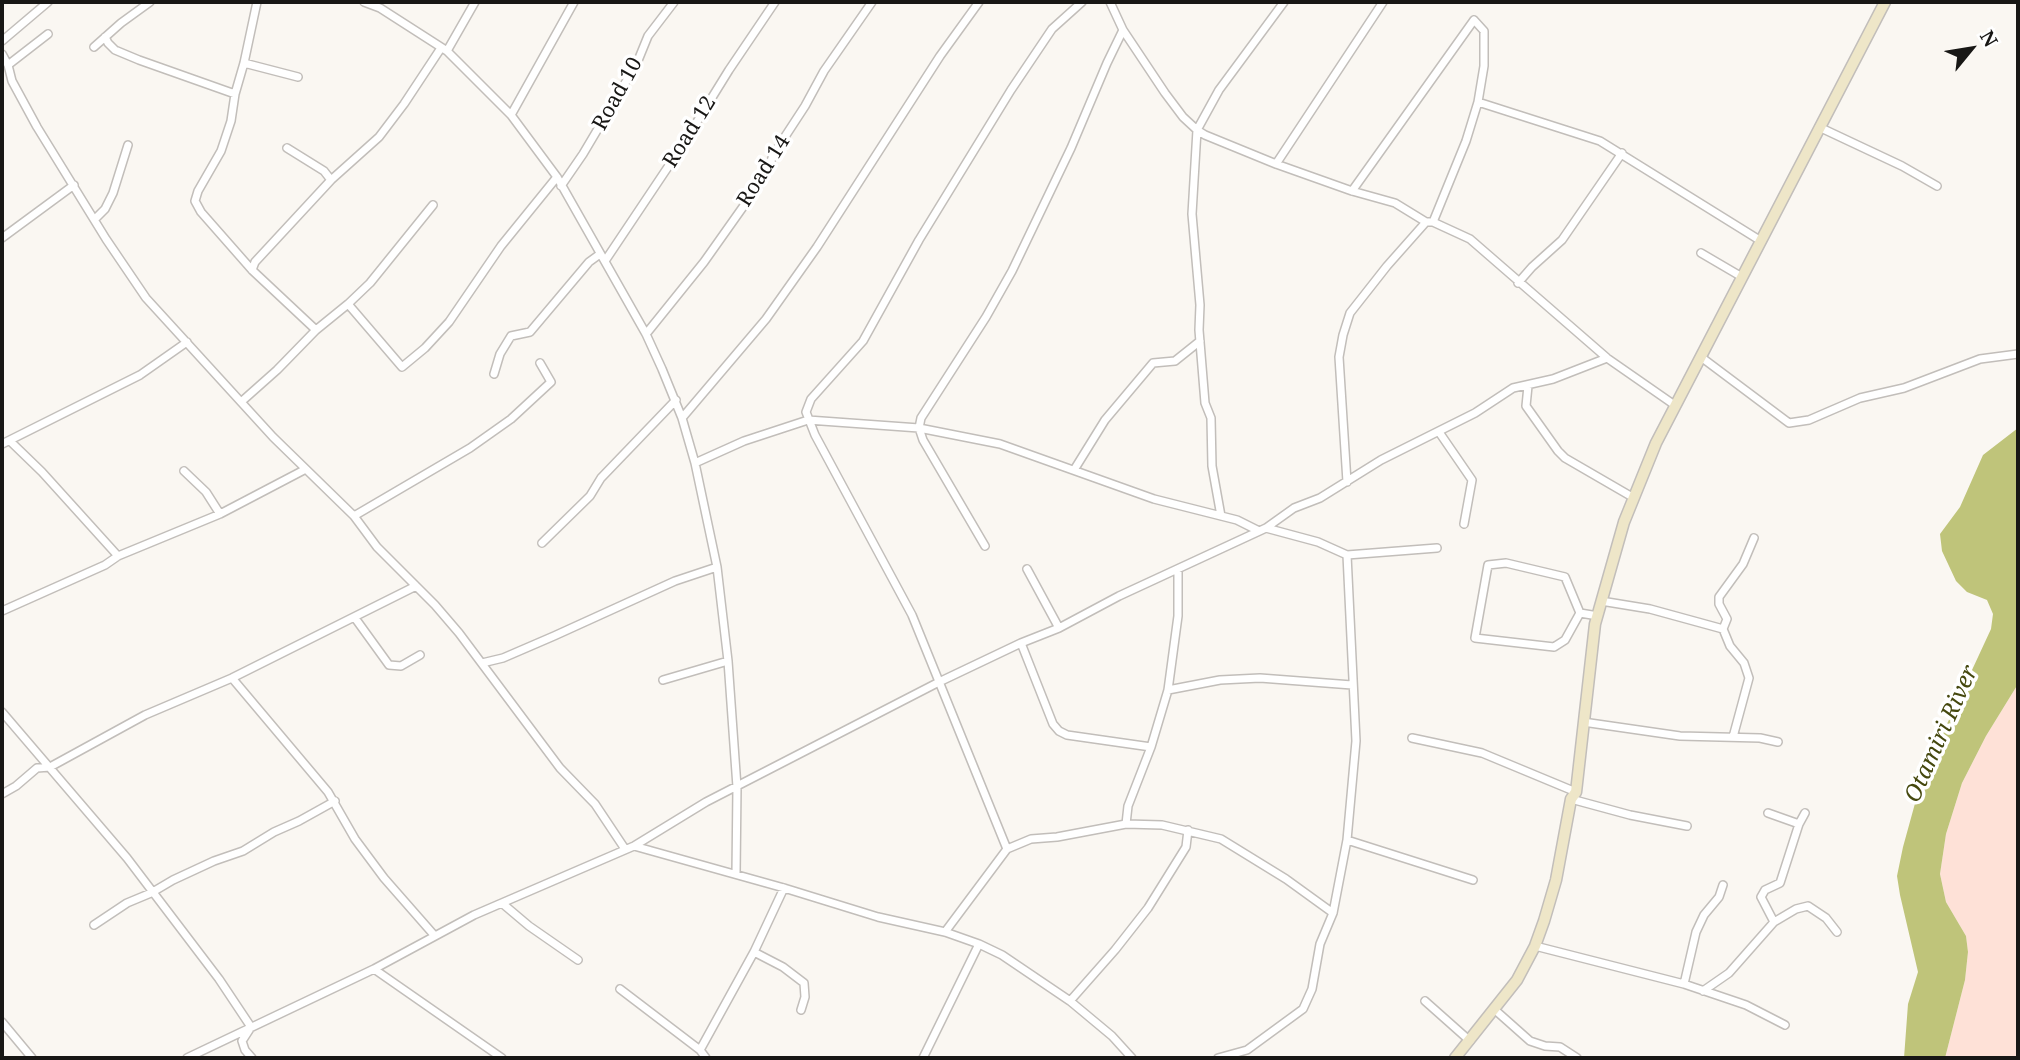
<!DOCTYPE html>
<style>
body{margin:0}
#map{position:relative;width:2020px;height:1060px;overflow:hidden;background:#faf7f2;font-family:"Noto Serif",serif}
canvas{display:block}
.frame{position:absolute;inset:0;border:4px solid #181715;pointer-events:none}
.north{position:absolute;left:1936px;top:14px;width:70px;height:70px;-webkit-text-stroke:5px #fff;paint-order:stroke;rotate:60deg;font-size:19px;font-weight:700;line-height:28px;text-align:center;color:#181715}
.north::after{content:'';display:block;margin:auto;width:24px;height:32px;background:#181715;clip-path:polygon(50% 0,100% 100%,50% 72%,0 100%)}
</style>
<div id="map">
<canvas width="2020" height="1060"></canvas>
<div class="frame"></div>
<div class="north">N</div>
</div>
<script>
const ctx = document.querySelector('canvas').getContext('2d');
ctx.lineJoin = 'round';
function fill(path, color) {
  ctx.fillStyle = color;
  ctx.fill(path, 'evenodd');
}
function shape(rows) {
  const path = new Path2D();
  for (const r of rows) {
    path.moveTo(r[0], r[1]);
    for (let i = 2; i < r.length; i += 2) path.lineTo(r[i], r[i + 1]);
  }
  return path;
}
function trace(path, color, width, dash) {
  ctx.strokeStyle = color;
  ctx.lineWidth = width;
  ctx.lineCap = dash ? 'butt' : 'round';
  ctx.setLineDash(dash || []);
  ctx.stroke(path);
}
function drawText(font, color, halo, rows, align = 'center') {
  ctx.font = font + ' "Noto Serif",serif';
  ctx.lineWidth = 7;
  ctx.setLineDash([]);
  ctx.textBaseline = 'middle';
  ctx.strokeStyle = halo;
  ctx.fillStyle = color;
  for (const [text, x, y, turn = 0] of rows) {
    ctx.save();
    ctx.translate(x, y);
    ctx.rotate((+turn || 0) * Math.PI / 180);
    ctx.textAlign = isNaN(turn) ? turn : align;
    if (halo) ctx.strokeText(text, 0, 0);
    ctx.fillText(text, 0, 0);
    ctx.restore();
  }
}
fill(shape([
 [2018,684,2018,1058,1945,1058,1965,980,1968,952,1966,936,1946,902,1940,874,1946,834,1962,783,1986,736]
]), '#fee1d7');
fill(shape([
 [2018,428,2018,684,1986,736,1962,783,1946,834,1940,874,1946,902,1966,936,1968,952,1965,980,1945,1058,1904,1058,1908,1004,1918,972,1900,895,1897,876,1903,847,1922,778,1991,629,1993,614,1987,600,1967,592,1956,581,1942,551,1940,534,1960,507,1983,455]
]), '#bfc47a');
const street = shape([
 [257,2,244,63,235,94,231,121,221,151,198,191,195,201,201,212,252,270,316,330],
 [364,2,380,8,447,51,511,115,557,177,646,334,662,369,682,418,695,463,717,567,728,661,737,787,736,874],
 [1110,2,1123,30,1165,93,1183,117,1197,130,1205,135,1276,164,1352,191,1395,203,1426,222,1433,222,1470,239,1607,358,1676,406],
 [105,37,108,43,115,50,139,60,235,94],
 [2,41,48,2],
 [94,47,121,23,150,2],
 [447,51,475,2],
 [2,54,8,65,12,81,37,127,106,239,146,298,273,437,354,516,377,547,435,605,459,633,560,768,595,804,625,849],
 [244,63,298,77],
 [8,65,48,34],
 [1478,102,1600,141,1761,241],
 [511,115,574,2],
 [1819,127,1902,166,1937,186],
 [287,148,324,171,331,180,379,137,404,104,441,48],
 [1276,164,1383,2],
 [561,186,583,154,637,63,648,36,674,2],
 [1352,191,1474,20,1484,31,1484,66,1478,102,1466,141,1433,222],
 [95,219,105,209,113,193,128,145],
 [2,238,74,185],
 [1701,253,1742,277],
 [605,261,682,146,729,70,775,2],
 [252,270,255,262,331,180],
 [1518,283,1532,267,1562,240,1622,153],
 [348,304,402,367,425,348,449,322,501,246,557,177],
 [646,334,704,262,767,173,773,155,805,106,824,71,872,2],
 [1701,357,1789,423,1809,420,1860,398,1904,388,1980,359,2018,354],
 [494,374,500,354,511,336,530,332,589,262,600,254],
 [1528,386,1526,406,1558,451,1565,458,1634,498],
 [241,402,277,370,316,330,348,304,370,283,433,205],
 [682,418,766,319,817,247,940,56,979,2],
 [1439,432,1472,480,1464,524],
 [10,441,42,472,118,556],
 [2,444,140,375,187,342],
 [695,463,744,441,808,420,919,428,1000,444,1154,499,1237,520,1259,531],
 [1074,470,1105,420,1153,363,1175,361,1200,341],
 [184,471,206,492,220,514],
 [1347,482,1339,357,1343,335,1350,313,1387,266,1426,222],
 [354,516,470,448,511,419,551,382,540,363],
 [1221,516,1212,466,1211,418,1205,403,1199,330,1200,305,1192,214,1197,130,1219,90,1284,2],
 [1266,528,1318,542,1347,555,1437,548],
 [542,543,590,496,601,478,676,400],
 [985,546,923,440,919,428,921,418,986,317,1012,271,1071,148,1107,63,1123,30],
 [1027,569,1059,628],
 [1601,601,1650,609,1723,629],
 [2,611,105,565,118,556,220,514,304,470],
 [1580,613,1565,640,1554,647,1475,638,1488,565,1506,563,1565,577,1580,613,1598,616],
 [355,618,389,665,401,666,420,655],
 [1021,643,1053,724,1059,731,1067,735,1151,747],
 [482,663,503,658,554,636,675,581,717,567],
 [232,678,328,792,355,839,384,878,434,935],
 [663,680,728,661],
 [1168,690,1220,680,1260,678,1352,685],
 [2,712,127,858,219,979,251,1027,242,1041,245,1050,252,1058],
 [1583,722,1680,736,1760,738,1778,742],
 [1733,737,1749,678,1744,663,1730,646,1723,629,1727,619,1719,604,1719,597,1743,564,1754,538],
 [1412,738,1482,753,1576,792],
 [2,794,16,786,37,768,50,767,145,715,232,678,416,586],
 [1571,799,1630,815,1687,826],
 [1768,813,1799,824],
 [1126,824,1128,806,1151,747,1168,690,1178,616,1178,570],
 [1347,840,1473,880],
 [634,846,784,888,878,917,945,932,979,944,1002,955,1070,1001,1112,1036,1132,1058],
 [1007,849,912,615,815,435,806,412,811,399,863,341,919,240,1011,90,1052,29,1082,2],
 [503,904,529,926,578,960],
 [1774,922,1761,897,1765,890,1780,883,1799,824,1805,813],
 [94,925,127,903,151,893,173,880,214,861,243,851,274,832,299,821,335,801],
 [945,932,1007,849,1031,839,1057,837,1126,824,1162,825,1221,839,1286,879,1333,913],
 [1535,946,1684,984,1746,1005,1785,1025],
 [754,952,783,967,804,983,805,997,801,1010],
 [374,969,502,1058],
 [1684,984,1696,932,1704,915,1719,897,1723,885],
 [620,989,700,1050,706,1058],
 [1703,991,1729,973,1774,922,1796,909,1808,906,1826,918,1837,932],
 [1070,1001,1115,950,1148,908,1186,847,1188,830],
 [1425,1001,1470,1041],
 [1494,1009,1530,1041,1545,1046,1560,1047,1577,1058],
 [2,1022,32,1058],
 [700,1050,754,952,784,888],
 [187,1058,374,969,474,915,634,846,706,802,939,682,1021,643,1059,628,1119,596,1266,528,1294,508,1320,498,1381,460,1475,413,1513,388,1553,379,1607,358],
 [923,1058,979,944],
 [1218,1058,1247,1050,1303,1009,1312,989,1320,944,1333,913,1347,840,1356,741,1347,555]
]);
const secondary = shape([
 [1455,1058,1517,980,1535,946,1544,921,1556,880,1571,799,1576,792,1595,624,1624,522,1656,443,1885,2]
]);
trace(street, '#c2beba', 10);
trace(secondary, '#c2beba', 13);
trace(street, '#fff', 7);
trace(secondary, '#eee6c8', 10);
drawText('21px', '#181715', '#fff', [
 ["Road 10",618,94,-61],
 ["Road 12",690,132,-58],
 ["Road 14",764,171,-58]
]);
drawText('italic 23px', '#45480e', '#fff', [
 ["Otamiri River",1942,734,-66]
]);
</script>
